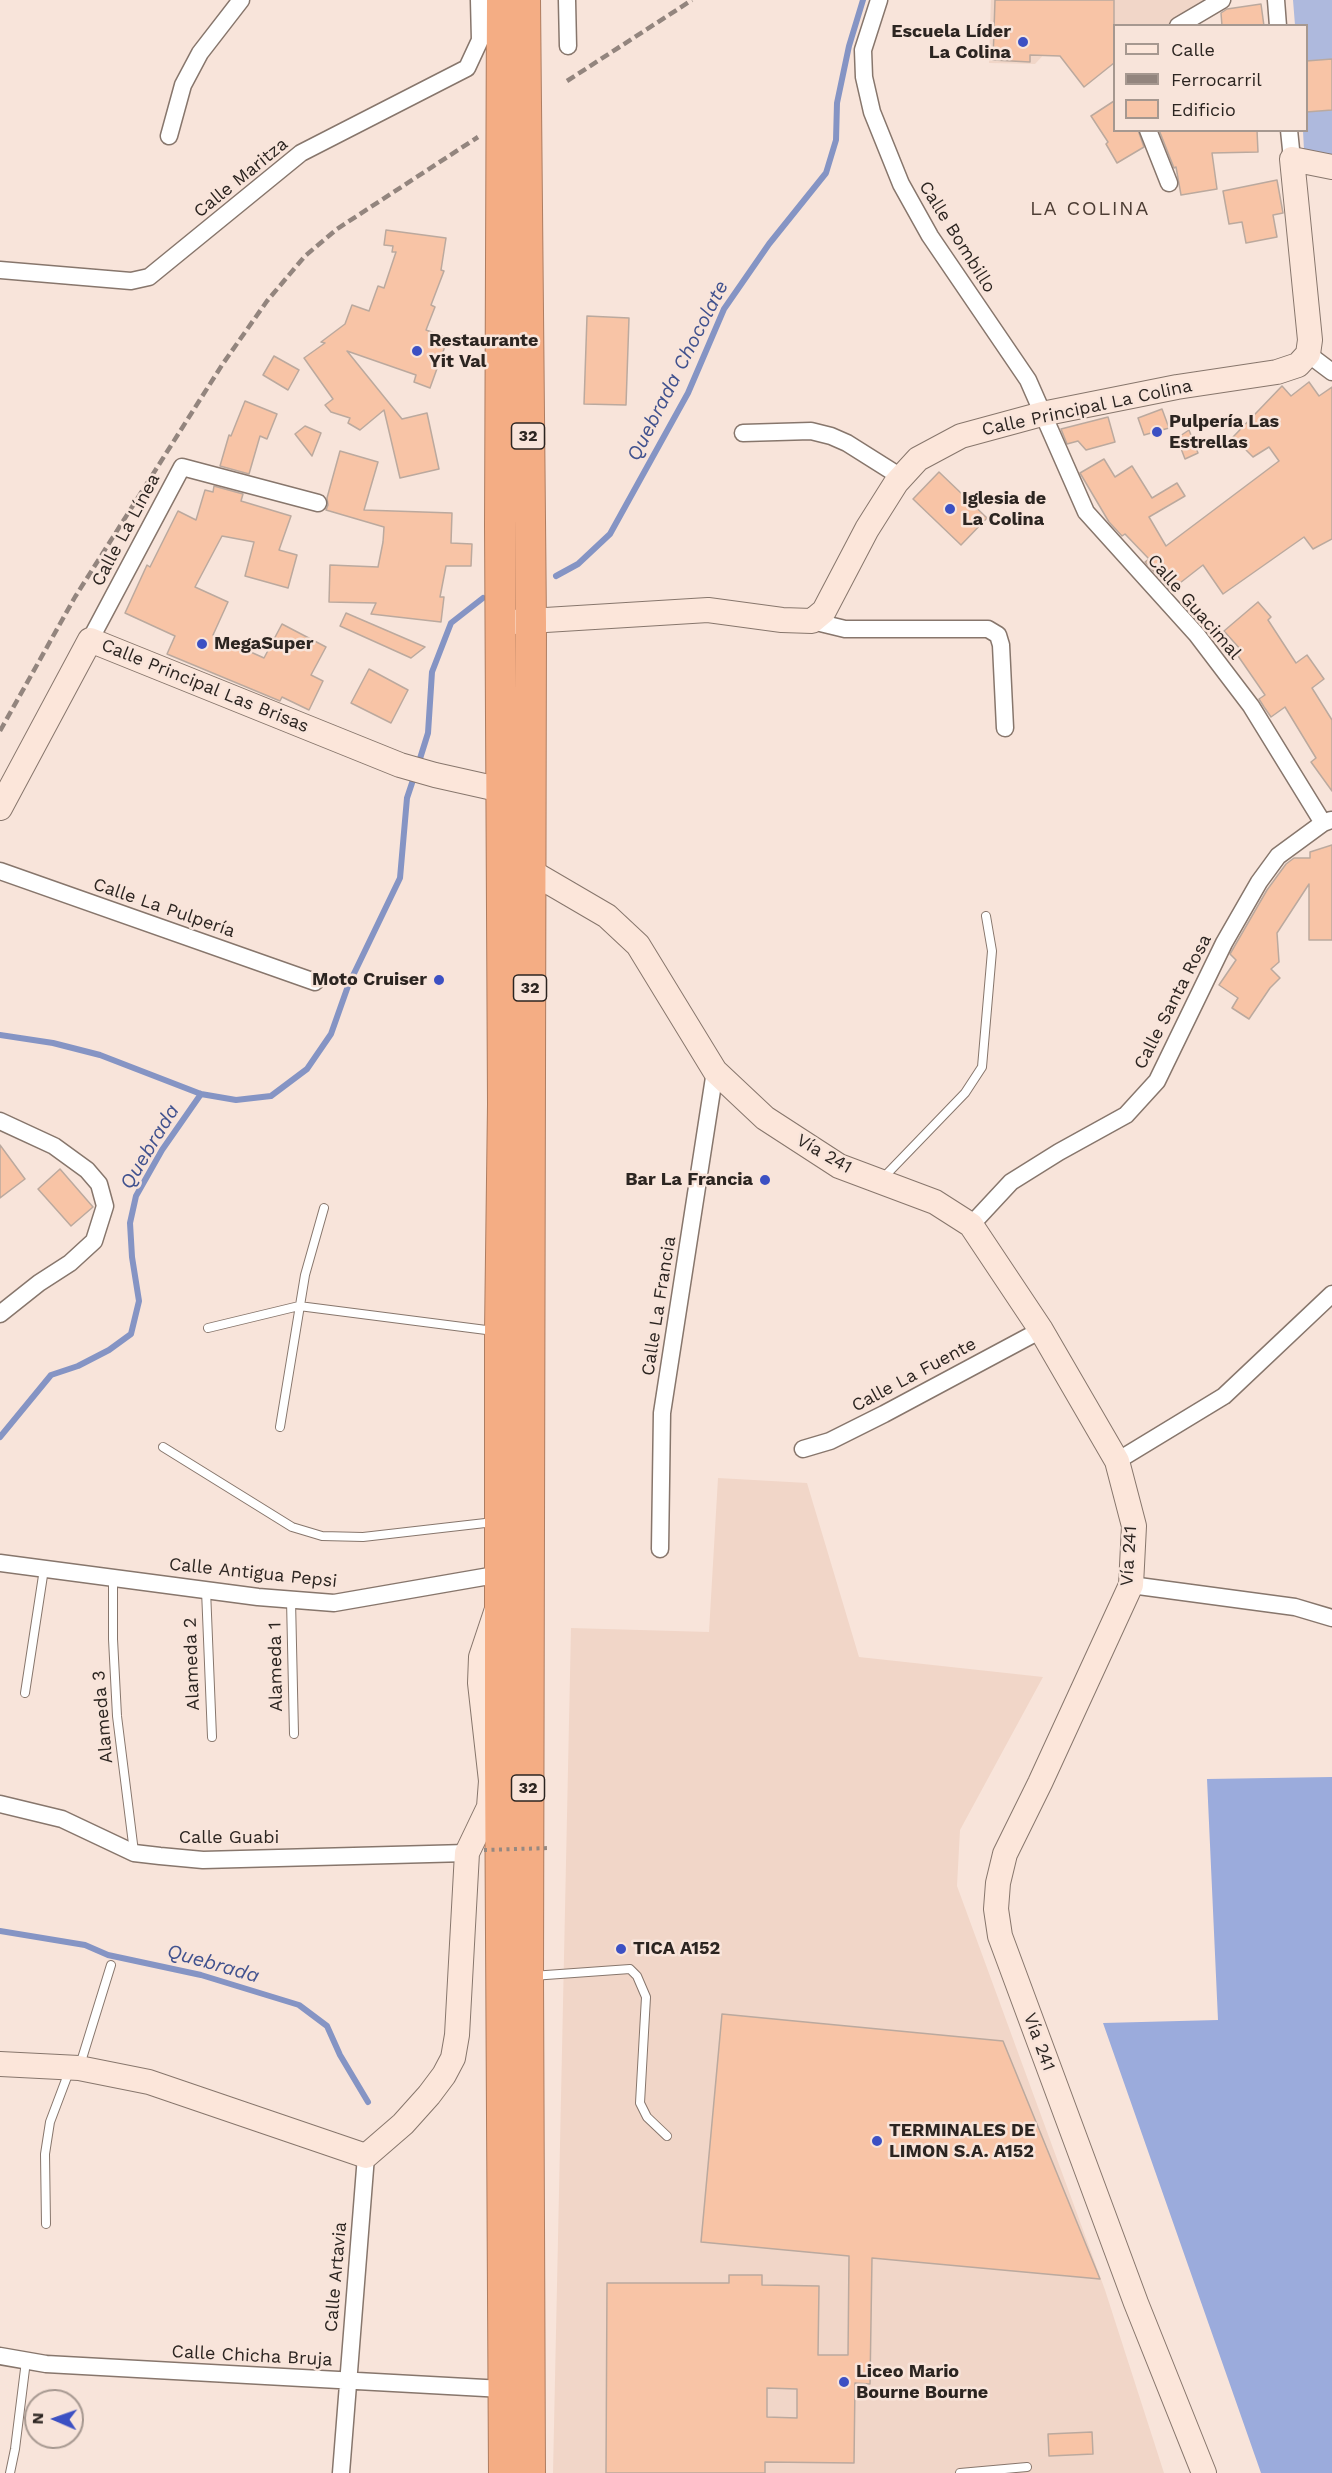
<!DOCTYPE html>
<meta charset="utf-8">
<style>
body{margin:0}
#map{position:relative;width:1332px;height:2473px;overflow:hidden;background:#f8e4da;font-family:"Work Sans",sans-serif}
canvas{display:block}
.legend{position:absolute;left:1113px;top:24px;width:195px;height:108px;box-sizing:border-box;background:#f8e4da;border:2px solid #a69890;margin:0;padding:8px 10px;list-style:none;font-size:18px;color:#2c2521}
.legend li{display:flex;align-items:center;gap:12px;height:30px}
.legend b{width:30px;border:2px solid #a69890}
.north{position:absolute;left:24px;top:2389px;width:60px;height:60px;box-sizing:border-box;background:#f8e4da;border:2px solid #a69890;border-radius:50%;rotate:272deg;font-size:16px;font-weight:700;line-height:24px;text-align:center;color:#2c2521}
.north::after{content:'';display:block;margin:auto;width:21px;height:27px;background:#3c50c3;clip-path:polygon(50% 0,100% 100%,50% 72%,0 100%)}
</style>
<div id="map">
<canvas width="1332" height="2473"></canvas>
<ul class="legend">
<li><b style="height:8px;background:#fce6da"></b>Calle</li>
<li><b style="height:8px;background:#93857e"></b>Ferrocarril</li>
<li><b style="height:16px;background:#f8c4a6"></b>Edificio</li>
</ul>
<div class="north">N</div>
</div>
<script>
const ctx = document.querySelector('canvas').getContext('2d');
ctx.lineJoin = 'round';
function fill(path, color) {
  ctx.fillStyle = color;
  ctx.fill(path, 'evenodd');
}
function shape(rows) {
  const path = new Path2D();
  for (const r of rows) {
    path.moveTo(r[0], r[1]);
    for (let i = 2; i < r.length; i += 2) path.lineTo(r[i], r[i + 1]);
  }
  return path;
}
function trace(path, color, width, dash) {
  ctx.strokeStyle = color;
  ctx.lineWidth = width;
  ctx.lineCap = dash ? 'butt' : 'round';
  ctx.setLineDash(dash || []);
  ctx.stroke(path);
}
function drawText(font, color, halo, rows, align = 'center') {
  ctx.font = font + ' "Work Sans",sans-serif';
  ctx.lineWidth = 5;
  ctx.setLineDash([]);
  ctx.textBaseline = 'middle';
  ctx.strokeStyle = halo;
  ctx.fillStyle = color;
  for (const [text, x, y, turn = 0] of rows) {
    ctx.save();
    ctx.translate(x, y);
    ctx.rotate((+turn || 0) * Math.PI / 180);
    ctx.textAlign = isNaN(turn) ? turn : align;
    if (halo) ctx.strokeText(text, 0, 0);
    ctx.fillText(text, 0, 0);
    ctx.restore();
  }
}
fill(shape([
 [991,0,1215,0,1172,25,1114,26,1114,58,1080,16,1035,64,989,63],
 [718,1478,807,1483,859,1657,1043,1677,960,1830,957,1886,1105,2290,1164,2473,553,2473,571,1628,709,1632]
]), '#f1d6c8');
fill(shape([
 [1293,0,1332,0,1332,59,1307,61,1306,26,1295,25],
 [1332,110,1332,156,1304,150,1303,131,1306,130,1307,112]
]), '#aeb9dd');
fill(shape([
 [1332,1777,1332,2473,1261,2473,1103,2023,1218,2020,1207,1779]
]), '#9babdc');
trace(shape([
 [556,576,578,564,610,534,688,393,724,309,769,244,826,173,836,140,837,103,849,46,863,0],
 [418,765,428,733,432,672,451,623,483,598],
 [0,1035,53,1043,100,1055,201,1094,236,1100,271,1096,307,1069,331,1034,348,986,400,878,407,798,415,774],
 [0,1437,51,1375,78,1366,109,1350,131,1334,139,1301,132,1257,130,1223,136,1196,162,1150,201,1094],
 [0,1931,85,1945,108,1955,201,1975,299,2005,327,2026,340,2055,368,2102]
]), '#8594c4', 6);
const building = shape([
 [995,0,1114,0,1114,63,1084,87,1060,56,1030,55,1030,62,993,60,995,0],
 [1261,4,1264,26,1222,26,1221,13,1227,9,1261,4],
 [1332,59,1332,110,1306,112,1306,61,1332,59],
 [1114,101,1114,130,1138,130,1144,147,1117,163,1106,144,1108,142,1091,116,1114,101],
 [1159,130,1257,130,1258,152,1212,153,1217,189,1181,195,1176,167,1174,168,1159,130],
 [1277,180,1283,213,1273,215,1277,237,1246,243,1242,222,1229,224,1223,191,1277,180],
 [386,230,446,238,441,270,444,271,431,305,435,307,426,330,448,338,430,388,414,382,416,375,347,351,402,419,427,413,439,469,400,478,384,410,360,430,348,423,350,418,331,412,325,405,333,399,304,358,325,343,321,342,345,324,352,305,369,311,378,286,384,288,396,252,392,252,393,246,384,245,386,230],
 [587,316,629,318,626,405,584,404,587,316],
 [274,356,299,370,288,390,263,375,274,356],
 [1309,382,1319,396,1332,387,1332,539,1313,549,1304,537,1223,594,1203,565,1171,590,1145,562,1149,559,1125,534,1122,536,1109,522,1080,473,1104,459,1115,477,1132,466,1152,498,1177,483,1185,496,1149,517,1166,546,1279,461,1269,447,1253,457,1233,437,1282,386,1291,396,1309,382],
 [245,401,277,414,267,439,260,436,249,474,220,466,229,435,231,436,245,401],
 [1162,409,1169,428,1144,435,1138,418,1162,409],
 [1108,417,1115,442,1086,450,1078,441,1067,444,1061,429,1108,417],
 [305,426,321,433,312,456,295,434,305,426],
 [1189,430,1198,453,1185,459,1177,438,1189,430],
 [340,451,378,462,364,510,452,513,451,543,472,544,471,566,446,566,440,597,444,597,441,622,371,614,376,603,329,602,330,565,378,567,383,542,384,527,326,510,328,505,327,498,340,451],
 [939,472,987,518,961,545,913,499,939,472],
 [214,486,243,494,241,501,291,516,279,550,297,555,288,588,245,576,254,542,222,536,195,587,228,602,213,635,264,658,282,624,326,647,311,675,323,681,309,710,282,697,280,701,167,654,175,636,125,613,147,565,150,567,178,511,196,520,205,490,213,492,214,486],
 [1258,602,1271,617,1268,620,1296,663,1307,655,1324,679,1312,688,1332,720,1332,791,1311,762,1316,758,1285,707,1271,717,1264,707,1259,699,1265,695,1236,653,1241,650,1224,631,1258,602],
 [346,613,425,647,411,658,340,626,346,613],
 [369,669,408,690,391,723,351,703,369,669],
 [1332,845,1332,940,1309,940,1309,884,1277,933,1279,962,1271,969,1280,978,1270,988,1249,1019,1232,1008,1238,998,1219,985,1236,960,1230,954,1267,890,1286,864,1294,858,1310,858,1310,852,1332,845],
 [0,1145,25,1179,0,1198,0,1145],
 [60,1169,93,1207,71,1226,38,1189,60,1169],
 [722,2014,1003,2041,1100,2279,872,2258,870,2384,855,2383,854,2463,765,2462,765,2473,606,2473,607,2283,729,2283,729,2275,762,2275,762,2285,819,2286,818,2355,848,2355,849,2256,701,2242,722,2014],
 [767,2388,797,2389,797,2418,767,2417,767,2388],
 [1092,2432,1093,2454,1049,2456,1048,2434,1092,2432]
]);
fill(building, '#f8c4a6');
trace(building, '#bba99e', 1.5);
const lane = shape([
 [882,1179,965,1093,982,1067,992,951,986,916],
 [208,1328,299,1306,494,1331],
 [280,1427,305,1275,324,1208],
 [163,1447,292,1527,322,1536,363,1537,494,1522],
 [113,1578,113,1639,117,1716,134,1852],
 [206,1590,212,1737],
 [291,1600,294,1734],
 [25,1693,44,1569],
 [532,1976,630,1969,637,1976,646,1997,640,2103,647,2117,667,2136],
 [80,2065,111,1965],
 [46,2224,45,2154,50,2122,70,2069],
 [10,2473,15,2449,26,2361],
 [960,2473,1027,2467]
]);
const street = shape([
 [567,0,568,46],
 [879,0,863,50,864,77,872,112,901,184,930,236,1028,380,1086,512,1197,635,1251,706,1323,823],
 [1276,0,1278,26],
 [1178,26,1222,0],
 [1148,130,1169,183],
 [1289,130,1292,159],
 [169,136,183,85,200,53,241,0],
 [0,270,131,281,149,277,301,153,467,68,480,40,479,0],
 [1308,354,1332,372],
 [743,433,811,431,831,436,847,443,901,477],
 [812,621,845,629,988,629,998,635,1001,645,1005,728],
 [90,640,182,467,318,503],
 [0,871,315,982],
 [971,1225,1011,1182,1059,1152,1126,1115,1157,1081,1224,943,1259,882,1278,856,1323,823,1331,820],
 [0,1314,39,1283,70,1263,94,1241,105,1206,99,1184,87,1170,54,1146,0,1121],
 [803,1449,830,1441,884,1414,1041,1330],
 [1117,1461,1224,1396,1332,1294],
 [660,1549,662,1413,715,1071],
 [0,1563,258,1597,334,1603,501,1574],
 [1131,1585,1295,1607,1332,1618],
 [0,1804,62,1819,134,1853,160,1856,203,1860,467,1853],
 [0,2356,46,2364,503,2389],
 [341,2473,366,2156]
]);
const secondary = shape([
 [513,622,708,610,782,620,812,621,824,611,867,529,896,483,918,459,961,436,1042,414,1177,387,1277,372,1298,365,1308,354,1310,340,1292,159,1332,167],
 [0,808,90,640,400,765,435,775,502,790],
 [516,872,530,871,607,916,638,945,715,1071,765,1118,839,1166,935,1202,971,1225,1041,1330,1117,1461,1134,1526,1131,1585,1040,1783,1005,1854,998,1883,996,1909,1000,1936,1136,2303,1204,2473],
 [0,2064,79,2068,149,2082,366,2156,403,2124,429,2095,444,2075,453,2058,457,2035,467,1853,489,1807,491,1781,480,1683,481,1657,496,1612]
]);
const highway = shape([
 [502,0,500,525,503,1104,500,1331,500,1757,504,2473],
 [525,0,531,622,528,1976,530,2473]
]);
trace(lane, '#87766c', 10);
trace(street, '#87766c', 19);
trace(secondary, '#87766c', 26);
trace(highway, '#ae7d61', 32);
trace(lane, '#fff', 8);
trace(street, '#fff', 16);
trace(secondary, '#fce6da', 24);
trace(highway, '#f4ad84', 30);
trace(shape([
 [567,81,692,0],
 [0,731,75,597,222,365,267,301,305,256,337,229,478,137]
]), '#93857e', 4.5, [9, 4.5]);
trace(shape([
 [484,1850,550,1848]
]), '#968981', 4, [3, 4.5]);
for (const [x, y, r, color] of [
 [1023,42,6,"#3c50c3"],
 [417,351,6,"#3c50c3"],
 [1157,432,6,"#3c50c3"],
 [950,509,6,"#3c50c3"],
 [202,644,6,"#3c50c3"],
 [439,980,6,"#3c50c3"],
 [765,1180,6,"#3c50c3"],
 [621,1949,6,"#3c50c3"],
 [877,2141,6,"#3c50c3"],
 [844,2382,6,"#3c50c3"]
]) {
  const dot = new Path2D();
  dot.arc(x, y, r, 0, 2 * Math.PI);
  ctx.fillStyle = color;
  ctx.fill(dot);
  trace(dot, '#f8e4da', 2);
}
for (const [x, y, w] of [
 [528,436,33],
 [530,988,33],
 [528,1788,33]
]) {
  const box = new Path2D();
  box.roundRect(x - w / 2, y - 13, w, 26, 4.5);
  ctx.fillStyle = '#f8e4da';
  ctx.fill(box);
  trace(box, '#2c2521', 1.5);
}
drawText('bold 16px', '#2c2521', null, [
 ["32",528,436],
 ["32",530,988],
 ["32",528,1788]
]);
drawText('bold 18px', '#2c2521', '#f8e4da', [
 ["Escuela Líder",1011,32,"right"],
 ["La Colina",1011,53,"right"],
 ["Restaurante",429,341],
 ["Yit Val",429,362],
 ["Pulpería Las",1169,422],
 ["Estrellas",1169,443],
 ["Iglesia de",962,499],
 ["La Colina",962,520],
 ["MegaSuper",214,644],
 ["Moto Cruiser",427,980,"right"],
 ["Bar La Francia",753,1180,"right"],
 ["TICA A152",633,1949],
 ["TERMINALES DE",889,2131],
 ["LIMON S.A. A152",889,2152],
 ["Liceo Mario",856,2372],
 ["Bourne Bourne",856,2393]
], 'left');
drawText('18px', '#2c2521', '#f8e4da', [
 ["Calle Maritza",241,178,-39],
 ["Calle Bombillo",957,237,58],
 ["Calle Principal La Colina",1087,408,-12],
 ["Calle La Línea",126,530,-62],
 ["Calle Guacimal",1194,607,49],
 ["Calle Principal Las Brisas",205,686,22],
 ["Calle La Pulpería",164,908,19],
 ["Calle Santa Rosa",1173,1002,-63],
 ["Vía 241",824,1154,30],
 ["Calle La Francia",659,1306,-81],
 ["Calle La Fuente",914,1375,-28],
 ["Vía 241",1129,1556,-86],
 ["Calle Antigua Pepsi",253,1573,6],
 ["Alameda 2",192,1664,-92],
 ["Alameda 1",276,1667,-91],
 ["Alameda 3",103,1717,-95],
 ["Calle Guabi",229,1838],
 ["Vía 241",1039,2042,70],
 ["Calle Artavia",336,2277,-85],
 ["Calle Chicha Bruja",252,2356,3]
]);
ctx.letterSpacing = '1.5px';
drawText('20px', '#4e3e35', '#f8e4da', [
 ["LA COLINA",1090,209]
]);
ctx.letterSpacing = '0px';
drawText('italic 20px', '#40518e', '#f8e4da', [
 ["Quebrada Chocolate",678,371,-63],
 ["Quebrada",150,1147,-59],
 ["Quebrada",213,1964,16]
]);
</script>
